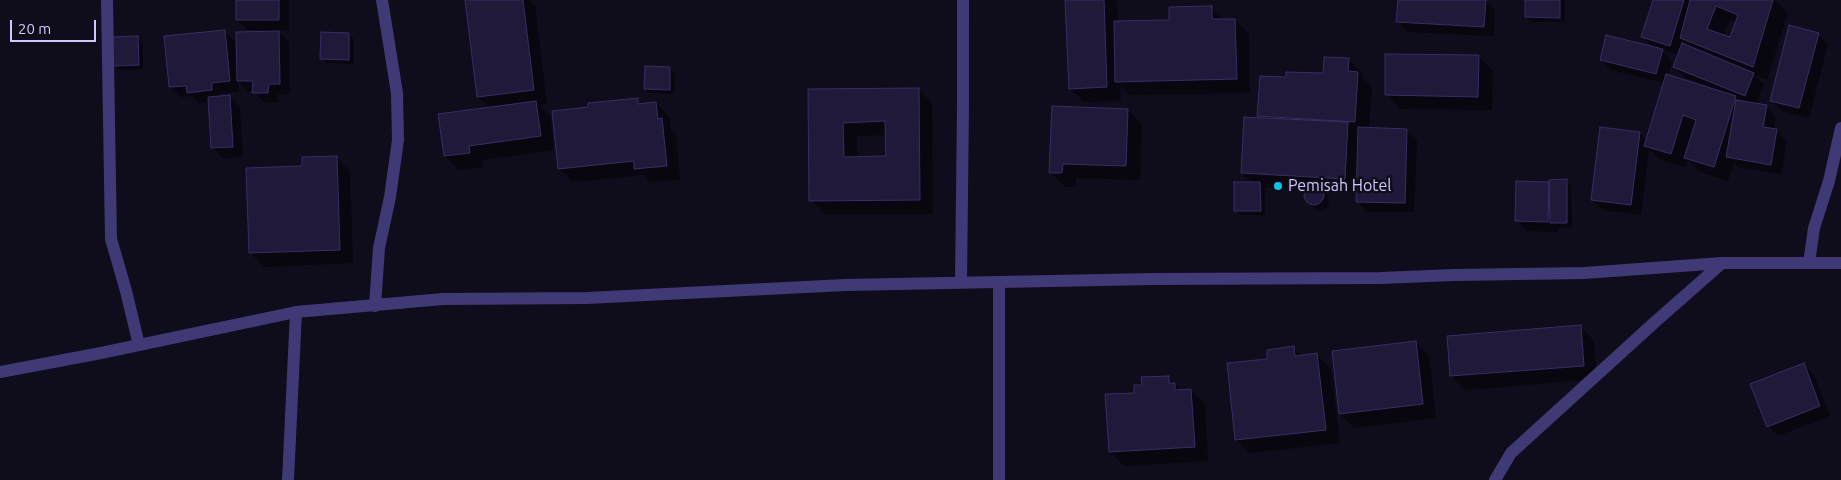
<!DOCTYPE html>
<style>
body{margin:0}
#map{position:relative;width:1841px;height:480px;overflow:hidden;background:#0f0c1b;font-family:Ubuntu,sans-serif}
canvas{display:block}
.scale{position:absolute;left:10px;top:20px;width:86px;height:22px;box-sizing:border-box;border:2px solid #d1c9fb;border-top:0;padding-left:6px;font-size:15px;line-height:18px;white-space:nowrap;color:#d1c9fb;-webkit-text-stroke:4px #0f0c1b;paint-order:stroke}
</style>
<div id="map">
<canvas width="1841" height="480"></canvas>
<div class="scale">20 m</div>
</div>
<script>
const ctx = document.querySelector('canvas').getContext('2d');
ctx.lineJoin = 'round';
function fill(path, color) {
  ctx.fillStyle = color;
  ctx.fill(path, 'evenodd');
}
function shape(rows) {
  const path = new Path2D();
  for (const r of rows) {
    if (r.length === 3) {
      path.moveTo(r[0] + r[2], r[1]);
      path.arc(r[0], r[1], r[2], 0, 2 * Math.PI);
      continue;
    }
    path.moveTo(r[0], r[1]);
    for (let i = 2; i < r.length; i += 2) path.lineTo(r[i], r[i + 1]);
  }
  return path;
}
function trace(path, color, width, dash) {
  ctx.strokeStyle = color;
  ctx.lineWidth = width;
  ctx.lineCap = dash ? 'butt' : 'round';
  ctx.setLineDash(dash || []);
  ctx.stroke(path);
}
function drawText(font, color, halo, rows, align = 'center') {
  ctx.font = font + ' Ubuntu,sans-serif';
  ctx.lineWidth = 5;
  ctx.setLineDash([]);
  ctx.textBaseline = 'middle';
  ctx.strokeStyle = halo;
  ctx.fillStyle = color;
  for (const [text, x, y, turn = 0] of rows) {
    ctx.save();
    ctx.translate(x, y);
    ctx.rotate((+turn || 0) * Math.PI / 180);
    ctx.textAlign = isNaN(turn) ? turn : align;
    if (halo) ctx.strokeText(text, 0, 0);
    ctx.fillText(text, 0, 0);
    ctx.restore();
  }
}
fill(shape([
 [237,0,289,0,289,30,277,30,289,42,290,94,278,94,278,102,264,102,254,91,248,91,238,81,239,91,221,93,222,97,229,96,240,107,243,157,223,158,213,148,210,102,199,103,192,96,181,97,170,87,224,32,235,42,235,49,262,32,262,30,248,30,237,20],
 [466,0,529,0,535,6,547,104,539,105,550,116,554,150,482,160,483,167,459,170,445,156,490,108,478,97],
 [1066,0,1117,0,1118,22,1170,21,1211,8,1224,20,1235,20,1249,34,1250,93,1130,95,1120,85,1121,101,1084,102,1070,88],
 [1399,0,1485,0,1495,10,1494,36,1408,32,1398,22],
 [1526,0,1565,0,1565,22,1531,22,1526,16],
 [1654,0,1775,0,1788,13,1767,80,1755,76,1764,84,1756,105,1766,107,1776,117,1774,130,1787,141,1781,174,1738,167,1734,163,1728,181,1700,172,1688,160,1685,167,1660,160,1649,149,1641,215,1603,210,1592,199,1640,133,1647,141,1664,83,1611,70,1601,60,1655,49,1642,36],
 [1730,20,1737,22,1730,39,1723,36],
 [1684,41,1692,49,1683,45],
 [1660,49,1679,55,1674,66,1684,77,1710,87,1709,89,1668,76,1672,61],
 [1736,98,1748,102,1741,102],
 [349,34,354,40,354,64,327,63,322,58],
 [1818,34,1828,44,1809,118,1782,111,1771,100],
 [137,37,143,43,143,69,120,70,114,65],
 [1478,56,1493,71,1492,110,1400,109,1386,94],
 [1348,59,1362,73,1362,77,1372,87,1369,129,1406,130,1417,140,1414,212,1367,212,1357,201,1357,192,1323,190,1329,198,1329,204,1326,209,1320,211,1315,209,1306,198,1305,192,1307,190,1265,187,1265,215,1241,215,1236,210,1253,183,1242,173,1259,119,1261,77,1287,79,1324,75],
 [669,68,675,73,674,94,650,93,645,88],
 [918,89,932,103,933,214,825,214,811,200,810,90],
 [886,135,887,157,857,158,857,136],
 [637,100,642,105,656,103,670,118,671,129,676,134,680,180,650,182,643,175,573,182,559,168,589,108],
 [1128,110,1142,124,1140,180,1076,178,1076,187,1065,187,1051,173],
 [336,157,350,171,353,263,264,267,250,252,303,167],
 [1566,181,1571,186,1572,227,1558,228,1558,232,1527,231,1516,220,1548,183,1550,185],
 [1580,326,1594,341,1597,379,1465,390,1451,376],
 [1415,342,1429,356,1436,418,1354,428,1340,414],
 [1293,348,1302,356,1317,355,1331,369,1340,443,1250,453,1236,439,1269,360],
 [1804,365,1814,375,1830,416,1778,436,1768,426],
 [1168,377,1182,391,1190,390,1205,404,1208,461,1124,466,1110,451,1136,394]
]), '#0007');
const building = shape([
 [236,0,279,0,279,20,236,20,236,0],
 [465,0,523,0,534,90,477,97,465,0],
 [1065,0,1104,0,1107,87,1069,89,1065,0],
 [1398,0,1486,0,1484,27,1396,22,1398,0],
 [1525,0,1560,0,1560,18,1525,17,1525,0],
 [1653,0,1684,0,1670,46,1641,37,1653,0],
 [1690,0,1773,0,1753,67,1680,38,1690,0],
 [1716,6,1738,15,1730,37,1707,29,1716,6],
 [1212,6,1212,19,1235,19,1237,79,1115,82,1114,21,1169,20,1169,7,1212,6],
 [1789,25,1819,33,1799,108,1770,101,1789,25],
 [225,30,230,81,212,83,212,90,187,93,186,86,169,87,164,36,225,30],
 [279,31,280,84,269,84,268,93,252,93,253,81,237,81,236,32,279,31],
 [321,32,349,33,349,60,320,59,321,32],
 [1606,35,1663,49,1656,74,1600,60,1606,35],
 [138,36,139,65,113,66,112,37,138,36],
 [1682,43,1754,73,1745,96,1673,67,1682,43],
 [1385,54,1479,55,1478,97,1385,95,1385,54],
 [1324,57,1349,58,1348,71,1358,72,1355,122,1257,116,1260,76,1286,77,1286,72,1323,73,1324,57],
 [645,66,670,67,670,90,644,89,645,66],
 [1666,74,1736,96,1714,167,1684,158,1696,120,1683,115,1671,154,1644,146,1666,74],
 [919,88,920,200,809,201,808,89,919,88],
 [885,121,886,156,844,157,843,123,885,121],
 [230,95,233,147,211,148,208,97,230,95],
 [638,98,638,104,656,102,658,119,662,118,667,166,634,169,634,161,558,169,552,111,588,107,588,103,638,98],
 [1736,100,1767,105,1763,127,1777,129,1771,165,1726,157,1736,100],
 [536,101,541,136,469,146,470,153,444,156,438,114,536,101],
 [1052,106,1128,109,1126,166,1063,164,1062,173,1049,173,1052,106],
 [1244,117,1348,122,1345,179,1241,173,1244,117],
 [1358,127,1407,129,1405,203,1356,202,1358,127],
 [1600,127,1640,132,1631,205,1591,200,1600,127],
 [337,156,340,250,249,253,246,168,302,166,302,157,337,156],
 [1567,179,1567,223,1550,223,1549,180,1567,179],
 [1516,181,1549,182,1548,222,1515,221,1516,181],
 [1234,182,1260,182,1261,211,1234,211,1234,182],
 [1314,195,10],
 [1581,325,1584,366,1450,376,1447,336,1581,325],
 [1416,341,1423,404,1339,414,1332,351,1416,341],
 [1294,346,1295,356,1317,353,1326,430,1235,440,1227,363,1267,359,1267,350,1294,346],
 [1804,363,1820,406,1767,427,1750,384,1804,363],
 [1169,376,1169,383,1175,383,1175,390,1191,389,1195,447,1109,452,1105,394,1134,393,1134,385,1142,385,1141,377,1169,376]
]);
fill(building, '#21193a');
trace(building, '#3a2d65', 1);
trace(shape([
 [107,0,111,239,126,291,139,345],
 [1809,263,1814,228,1829,181,1841,128],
 [961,282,963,107,963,0],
 [375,306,379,248,390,197,398,140,397,93,382,0],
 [288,480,296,312],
 [999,480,999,282],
 [1495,480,1511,453,1655,322,1722,263]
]), '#3f3a76', 12);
trace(shape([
 [0,372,101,353,296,312,443,299,587,298,845,285,1153,279,1381,278,1454,275,1584,273,1722,263,1841,263]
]), '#3f3a76', 12);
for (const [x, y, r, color] of [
 [1278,186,5,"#10c3e1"]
]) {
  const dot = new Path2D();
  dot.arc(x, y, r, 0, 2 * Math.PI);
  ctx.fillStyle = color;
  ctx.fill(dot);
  trace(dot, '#0f0c1b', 2);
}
drawText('16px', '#d1c9fb', '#0f0c1b', [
 ["Pemisah Hotel",1288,186]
], 'left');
</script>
